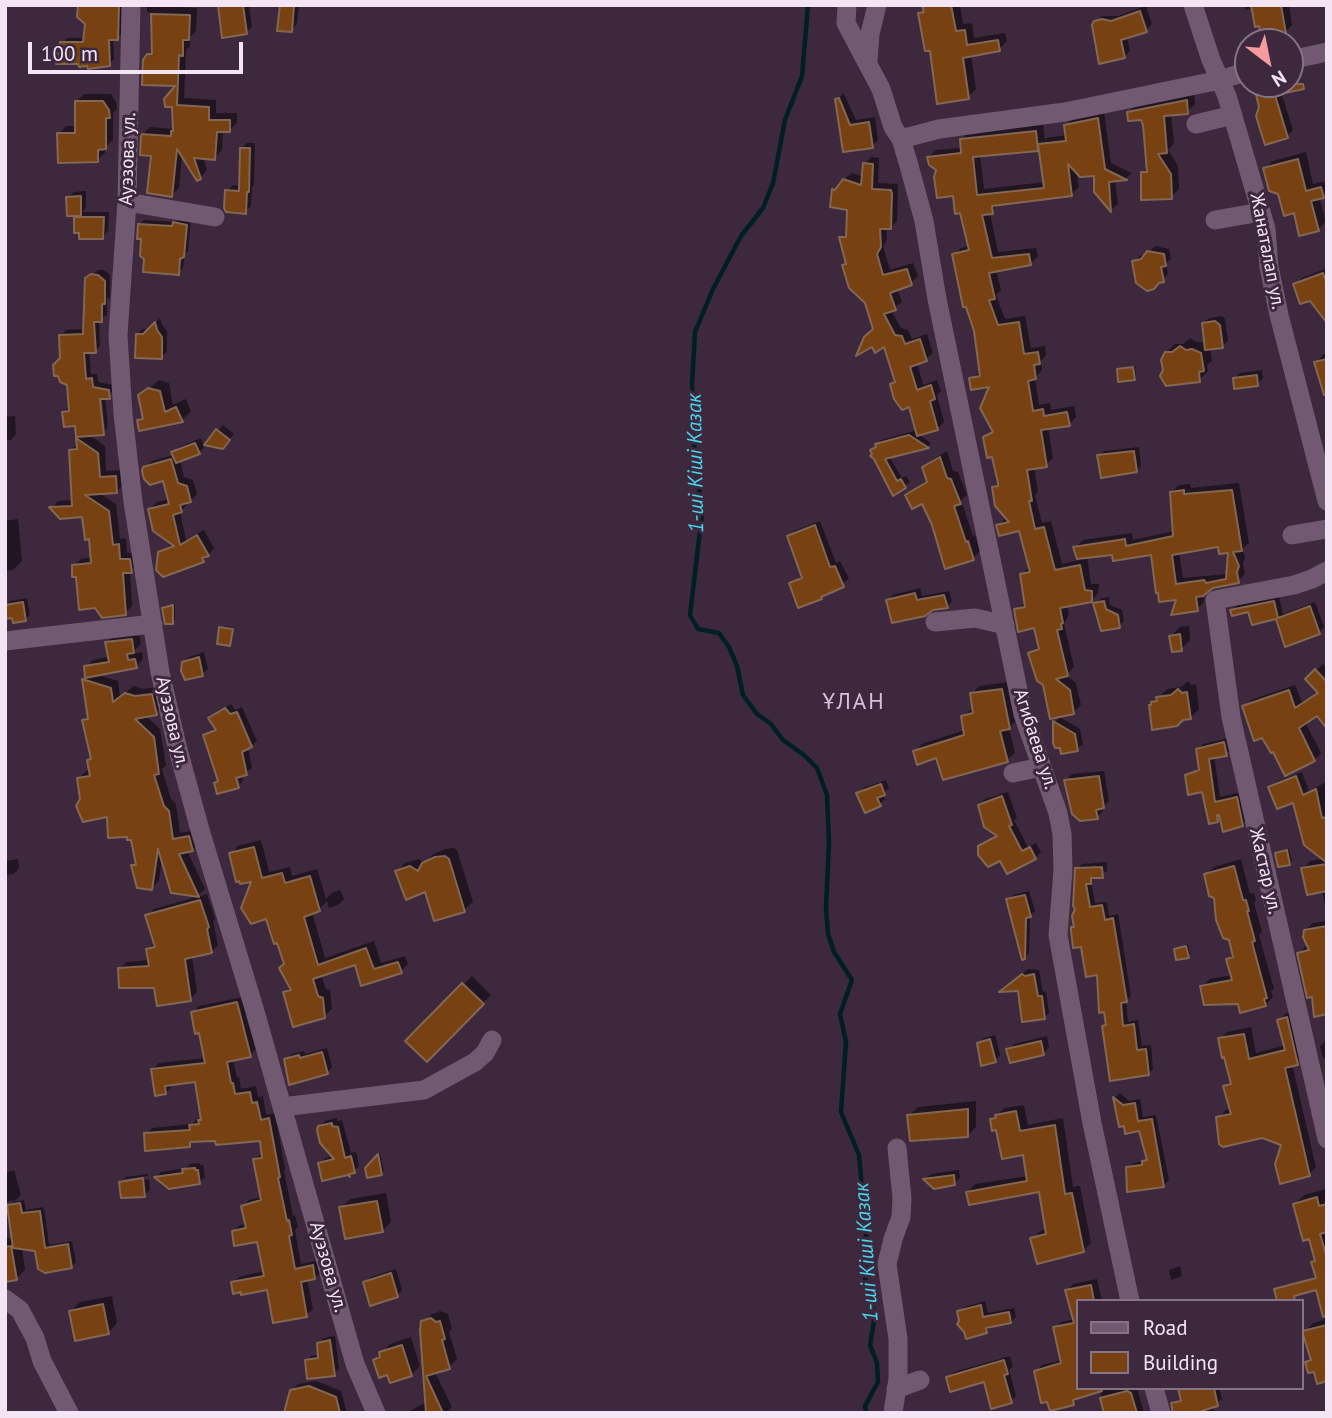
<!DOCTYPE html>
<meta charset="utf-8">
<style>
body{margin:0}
#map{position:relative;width:1332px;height:1418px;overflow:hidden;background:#3d283e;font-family:"PT Sans",sans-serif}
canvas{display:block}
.frame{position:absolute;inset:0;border:7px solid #f3e5f3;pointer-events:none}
.legend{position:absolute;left:1076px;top:1299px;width:228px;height:91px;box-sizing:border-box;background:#3d283e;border:2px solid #867486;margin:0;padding:9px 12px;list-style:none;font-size:21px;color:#f3e5f3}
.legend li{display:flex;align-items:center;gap:14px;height:35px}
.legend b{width:35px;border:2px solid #867486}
.north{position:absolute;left:1234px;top:28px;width:70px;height:70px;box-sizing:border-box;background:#3d283e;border:2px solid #867486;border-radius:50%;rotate:148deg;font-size:19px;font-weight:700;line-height:28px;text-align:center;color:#f3e5f3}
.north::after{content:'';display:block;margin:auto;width:24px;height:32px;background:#f59b9d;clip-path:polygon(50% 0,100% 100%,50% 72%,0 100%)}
.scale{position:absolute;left:28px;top:42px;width:215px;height:32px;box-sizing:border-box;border:4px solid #f3e5f3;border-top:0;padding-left:9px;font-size:21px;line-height:24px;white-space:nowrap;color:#f3e5f3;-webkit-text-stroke:5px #3d283e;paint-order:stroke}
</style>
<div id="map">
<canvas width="1332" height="1418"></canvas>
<div class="frame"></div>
<ul class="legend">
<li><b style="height:9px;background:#715972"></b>Road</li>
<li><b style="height:19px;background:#774112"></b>Building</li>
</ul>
<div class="north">N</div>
<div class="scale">100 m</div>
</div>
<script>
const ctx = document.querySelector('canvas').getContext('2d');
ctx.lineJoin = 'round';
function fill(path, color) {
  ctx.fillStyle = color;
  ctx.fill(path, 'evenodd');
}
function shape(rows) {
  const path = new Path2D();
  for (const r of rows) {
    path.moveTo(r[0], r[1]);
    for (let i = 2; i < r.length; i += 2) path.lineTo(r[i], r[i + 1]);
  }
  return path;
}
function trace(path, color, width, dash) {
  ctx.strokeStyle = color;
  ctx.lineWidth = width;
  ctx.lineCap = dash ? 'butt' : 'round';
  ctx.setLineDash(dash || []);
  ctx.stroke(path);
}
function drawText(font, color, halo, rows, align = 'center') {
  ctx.font = font + ' "PT Sans",sans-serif';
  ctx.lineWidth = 6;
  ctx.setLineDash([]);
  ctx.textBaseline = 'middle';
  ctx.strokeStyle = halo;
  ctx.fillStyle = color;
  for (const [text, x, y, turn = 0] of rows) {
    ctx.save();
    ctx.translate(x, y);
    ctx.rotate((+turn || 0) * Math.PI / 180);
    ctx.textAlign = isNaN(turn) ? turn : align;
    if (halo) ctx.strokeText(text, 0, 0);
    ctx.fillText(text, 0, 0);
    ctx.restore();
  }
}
fill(shape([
 [80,5,124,5,122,33,117,38,113,38,114,59,109,64,89,65,57,53,67,38,85,38,87,23],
 [147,5,197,8,196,31,190,37,190,46,186,50,184,98,216,100,216,113,237,113,237,123,229,130,223,131,222,150,214,158,203,157,207,170,200,178,182,155,179,188,172,195,142,135,150,127,174,129,174,105,166,100,178,84,144,84,148,55,154,50,153,13,147,12],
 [220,5,249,5,252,27,247,32],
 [281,5,299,5,297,24,291,30],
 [923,5,960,5,963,24,972,23,974,38,1005,33,1007,41,999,49,971,55,976,89,968,97,932,49,920,14,924,10],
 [1245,5,1289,5,1292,25,1285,32,1254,8,1246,10],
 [1146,6,1152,24,1146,30,1127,37,1130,51,1124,57,1096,22,1102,16,1118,16],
 [1290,76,1293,78,1294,85,1281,92,1293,130,1287,136,1266,143,1256,87,1259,84,1290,84],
 [1194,93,1195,104,1187,112,1171,114,1174,143,1168,150,1178,166,1179,189,1171,197,1142,173,1148,167,1144,124,1142,118,1129,112,1137,104],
 [84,94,111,94,116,102,117,109,113,113,113,140,105,147,105,153,97,160,59,134,66,126,76,126,76,102],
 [843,94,844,94,856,120,875,117,878,140,872,146,844,150,837,100],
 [1104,112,1111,163,1132,173,1126,178,1115,179,1118,204,1111,210,1095,192,1096,174,1076,170,1079,187,1072,194,999,203,990,213,998,252,1036,248,1038,256,1031,263,996,270,1001,290,996,295,1005,319,1025,316,1031,348,1045,346,1046,355,1041,361,1042,370,1035,378,1039,405,1050,403,1051,410,1074,406,1076,417,1069,424,1048,427,1053,458,1046,465,1034,467,1038,492,1035,495,1042,523,1051,521,1062,564,1079,560,1075,548,1083,540,1132,533,1133,540,1175,531,1171,493,1179,485,1190,484,1191,488,1239,483,1249,543,1242,549,1245,557,1243,564,1245,574,1238,581,1212,586,1203,594,1204,602,1197,609,1179,598,1152,553,1113,553,1087,556,1091,584,1099,584,1098,593,1091,601,1067,605,1069,614,1064,624,1074,667,1066,675,1076,683,1081,705,1074,712,1045,684,1030,653,1040,645,1035,626,1016,610,1026,602,1022,574,1030,567,1020,529,998,526,1007,517,994,488,999,482,994,455,985,438,993,430,992,385,970,379,982,371,976,330,954,255,961,248,970,246,955,194,929,157,936,150,962,148,962,139,969,132,1043,125,1045,140,1047,138,1067,135,1066,125,1073,118],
 [1040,146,1045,182,984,189,980,155,1038,149],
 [1219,545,1230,551,1228,574,1183,578,1179,552],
 [247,143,255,143,254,185,252,187,251,206,245,212,227,191,233,185,240,186,242,148],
 [1306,152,1313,184,1327,181,1327,192,1319,197,1326,222,1318,229,1295,211,1279,193,1265,168,1273,161],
 [871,157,879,158,878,183,898,184,898,186,897,221,890,228,886,228,887,239,883,246,890,270,913,263,918,276,911,283,897,288,902,302,891,310,901,328,908,330,912,339,927,334,933,353,926,359,917,362,923,385,937,380,941,391,937,395,944,422,938,428,910,405,892,384,896,380,886,345,875,328,867,302,848,262,841,238,848,232,848,208,834,190,851,173,864,177,865,164],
 [86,191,86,208,82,212,109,212,108,231,103,237,76,218,80,214,68,198,74,192],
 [179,218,191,220,188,251,185,254,183,268,178,273,143,238,139,225,144,220,176,222],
 [1155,246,1169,249,1171,259,1166,263,1168,274,1163,280,1134,261,1140,256,1147,254],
 [1327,268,1327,309,1295,285,1302,278],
 [98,270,104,270,110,275,110,297,107,299,107,315,99,320,100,346,95,351,89,351,91,374,97,374,98,382,114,385,114,391,105,397,108,427,103,433,88,434,105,446,106,471,123,470,124,484,116,492,99,493,116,504,120,539,126,538,127,553,137,553,138,564,130,571,132,606,125,613,78,575,74,566,81,559,92,557,91,537,84,515,52,507,58,501,73,500,70,451,78,443,78,438,81,435,76,424,64,412,70,406,69,384,62,359,61,336,66,330,85,329,87,279],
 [97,391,101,391,105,430,101,430],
 [1222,316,1225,319,1228,341,1222,346,1210,347,1212,361,1207,365,1208,371,1199,380,1166,353,1175,344,1183,344,1190,338,1196,342,1206,342,1204,323,1209,318],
 [160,318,162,325,167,331,167,351,161,357,137,334,143,329,150,329],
 [1324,354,1327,354,1327,373,1316,363],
 [1135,366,1136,376,1134,378,1119,370],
 [1262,370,1263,378,1257,384,1235,378,1240,373],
 [159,380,169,383,173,405,186,399,191,411,182,420,141,429,139,421,144,415,140,396],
 [15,416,16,434,11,440,5,440,5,417],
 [223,425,234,434,228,441,217,431],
 [914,431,931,443,928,446,889,456,902,478,906,476,910,482,894,493,872,450,881,440],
 [201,438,204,447,199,453,180,460,184,477,193,480,197,494,180,512,186,540,204,530,214,548,203,561,160,552,173,543,150,509,157,502,170,499,165,479,145,468,152,461,174,455,173,452,179,447],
 [1139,447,1141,466,1137,471,1099,456,1104,451],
 [947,451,953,471,958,472,967,495,961,500,973,536,975,535,980,551,973,558,934,525,923,502,907,495,928,480,924,467,932,460],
 [18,519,22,561,13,570,5,571,5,521],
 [820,521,836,563,840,561,849,579,821,598,791,583,803,575,789,536,794,531],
 [920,588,922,596,949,591,952,601,947,607,932,608,888,601,893,595],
 [1109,597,1110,605,1122,610,1124,621,1119,626,1095,604,1100,599],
 [1279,597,1283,614,1315,602,1324,627,1319,633,1286,645,1277,617,1249,610,1232,610,1238,605],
 [27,598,30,615,25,620,5,606,10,601],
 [175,604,175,620,172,622,164,609],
 [223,626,234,627,230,644,221,628],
 [1189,626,1190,640,1181,649,1171,636,1180,627],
 [139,633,141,644,131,654,142,652,143,659,136,667,95,674,118,681,120,697,134,686,143,689,159,687,164,706,156,713,145,715,160,729,166,765,162,769,171,799,176,804,180,833,196,830,200,842,193,849,187,850,205,889,198,895,162,857,159,881,151,888,133,866,137,861,133,838,109,815,82,799,79,778,86,771,90,770,89,761,93,757,84,721,89,715,84,680,87,677,86,667,93,660,109,657,107,642,114,635],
 [204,652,208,669,202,674,183,663,189,657],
 [1323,664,1327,668,1327,726,1318,714,1305,722,1321,753,1314,760,1274,750,1244,707,1251,700,1295,685,1302,702,1319,692,1307,679],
 [1188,681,1191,685,1196,684,1199,709,1190,718,1153,703,1167,689,1181,687],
 [1009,682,1017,720,1009,728,1015,753,1007,760,937,756,915,752,922,744,965,730,963,716,974,708,972,694,979,686],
 [231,704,235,710,242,707,257,741,248,748,252,768,242,775,243,781,240,784,235,769,238,786,216,783,219,779,205,736,209,732,209,735,224,726,209,731,217,728,210,718],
 [1060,717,1080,729,1083,744,1077,749,1061,747,1055,743,1055,722],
 [1229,738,1232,748,1226,754,1214,756,1220,797,1242,792,1248,819,1242,824,1221,816,1217,820,1203,790,1187,776,1201,767,1198,750,1203,744],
 [1104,771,1109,801,1102,807,1103,811,1097,817,1066,780,1072,774],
 [1302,772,1309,791,1326,782,1327,841,1294,800,1270,787,1276,782],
 [886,780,889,788,882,794,885,799,880,804,858,793,863,788],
 [1008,792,1017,818,1014,820,1028,847,1036,843,1041,852,1035,858,1001,859,979,847,997,834,980,805,985,799],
 [261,840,269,872,290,867,292,876,317,869,326,899,332,893,340,890,344,899,338,905,329,908,327,901,319,909,312,912,325,958,374,941,381,963,405,956,408,964,401,971,362,984,356,962,321,975,326,989,330,990,332,1009,324,1016,285,992,291,986,285,964,254,879,231,854,238,846],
 [454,848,457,850,473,902,464,910,397,872,405,863,419,859,425,863,432,855,445,849],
 [1289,849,1292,861,1289,863,1276,854],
 [1327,858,1327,915,1322,890,1303,869,1310,861],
 [18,859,19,868,14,874,5,875,5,861],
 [1241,859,1250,894,1254,893,1256,901,1254,903,1262,932,1259,935,1274,989,1271,991,1273,997,1265,1005,1240,1003,1202,986,1210,979,1232,975,1228,959,1234,953,1216,897,1206,875,1214,867],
 [1107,862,1107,871,1091,881,1095,903,1107,902,1109,916,1118,914,1131,996,1126,1001,1128,1022,1138,1020,1142,1046,1151,1045,1153,1069,1148,1074,1104,1027,1108,1023,1099,973,1073,928,1076,925,1077,909,1077,869,1082,864],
 [1029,891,1035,911,1030,915,1029,953,1025,958,1008,900,1013,895],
 [207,894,215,919,213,921,218,945,211,952,192,956,197,992,190,999,156,986,120,968,127,962,150,960,148,949,155,942,147,916,154,909],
 [1327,921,1327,1014,1313,995,1299,953,1308,944,1305,931,1313,923],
 [1188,944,1190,954,1188,956,1175,949],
 [1028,969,1039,970,1043,992,1046,991,1049,1013,1044,1018,1019,989,1006,987],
 [472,976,491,995,427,1059,408,1041],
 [243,997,256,1049,250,1055,233,1059,237,1078,239,1077,241,1089,256,1086,258,1097,263,1096,266,1115,275,1113,285,1169,284,1171,293,1216,295,1215,298,1227,295,1230,301,1264,319,1260,321,1272,315,1278,307,1279,313,1309,306,1315,269,1287,233,1283,239,1277,265,1271,259,1240,234,1231,240,1225,247,1224,243,1206,249,1200,262,1197,254,1160,263,1153,262,1139,194,1140,189,1145,146,1134,152,1128,192,1124,197,1119,202,1118,196,1080,171,1083,172,1086,166,1092,153,1069,159,1063,206,1058,200,1031,193,1013,199,1006],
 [1294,1011,1304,1056,1292,1064,1316,1167,1309,1174,1283,1144,1218,1118,1226,1110,1231,1109,1225,1086,1232,1080,1220,1039,1227,1032,1251,1027,1256,1053,1286,1045,1279,1021,1286,1013],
 [995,1035,1000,1055,995,1060,979,1044,984,1038],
 [1047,1036,1049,1047,1044,1053,1008,1050,1014,1044],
 [1327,1040,1327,1057,1323,1058,1320,1046],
 [327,1048,332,1067,327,1073,286,1060,292,1054,304,1051,305,1054],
 [1120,1093,1129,1101,1140,1099,1143,1117,1156,1115,1169,1180,1164,1185,1128,1168,1134,1163,1144,1161,1148,1157,1141,1129,1120,1125,1115,1098],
 [976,1101,976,1127,967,1136,909,1116,918,1107],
 [1024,1105,1028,1125,1063,1118,1073,1187,1080,1186,1091,1243,1083,1251,1032,1239,1040,1231,1047,1229,1040,1190,968,1192,975,1184,1028,1176,1024,1153,998,1128,992,1119,1005,1108],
 [337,1118,337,1121,342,1120,351,1153,356,1152,359,1166,350,1174,320,1163,326,1158,333,1156,320,1127,325,1121],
 [380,1154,384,1171,381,1173,367,1168],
 [200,1163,200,1165,203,1165,205,1177,199,1183,156,1177,161,1172,186,1168,190,1164],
 [14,1170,21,1195,14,1202,24,1200,26,1210,44,1207,49,1245,72,1241,76,1262,71,1267,37,1249,22,1247,25,1270,16,1279,5,1281,5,1239,14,1238,9,1206,15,1200,5,1202,5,1173],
 [959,1170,960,1178,954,1184,926,1179,931,1174],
 [148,1174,148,1176,124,1179,124,1183,149,1179,150,1190,144,1195,121,1182,126,1177],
 [1326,1189,1327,1194,1327,1285,1313,1262,1316,1259,1310,1237,1295,1204,1304,1195],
 [386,1193,391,1222,382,1231,341,1208,350,1199],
 [1180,1266,1182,1276,1171,1280,1169,1270],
 [396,1269,402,1290,397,1296,365,1282,371,1277],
 [1097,1279,1102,1301,1078,1301,1078,1388,1137,1388,1144,1413,1106,1413,1100,1390,1080,1396,1073,1403,1036,1371,1042,1365,1062,1360,1055,1328,1061,1322,1075,1319,1067,1290,1073,1284],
 [112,1296,117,1323,108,1333,71,1311,80,1302],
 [1327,1299,1327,1379,1306,1362,1312,1357,1304,1332,1313,1323,1324,1320,1321,1305],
 [985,1301,988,1313,1014,1308,1016,1317,1011,1322,991,1327,986,1332,959,1312,964,1307],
 [440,1311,448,1314,452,1329,449,1332,457,1359,449,1367,435,1372,452,1407,446,1413,406,1413,427,1402,423,1322,432,1314],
 [335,1336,339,1369,334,1374,307,1361,311,1356,319,1355,319,1343,324,1338],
 [411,1337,420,1366,411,1375,388,1373,375,1360,390,1344],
 [1010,1356,1013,1366,1009,1370,1016,1396,1011,1401,985,1380,948,1378,954,1372],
 [316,1381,341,1391,347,1413,285,1413,291,1391,298,1384],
 [1180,1388,1219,1388,1222,1399,1213,1405,1215,1413,1175,1413,1173,1404,1182,1398]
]), '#0007');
trace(shape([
 [808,5,802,76,785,120,773,183,763,208,741,236,713,289,695,332,692,384,694,444,702,514,690,615,698,629,719,633,729,647,737,666,743,695,757,714,770,723,783,740,804,755,817,768,827,795,829,843,826,907,828,934,834,952,852,980,840,1014,846,1042,841,1112,859,1155,866,1233,865,1283,875,1315,870,1345,877,1363,878,1382,865,1406,866,1413]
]), '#001f24', 4.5);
const building = shape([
 [78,5,119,5,118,40,109,40,110,66,88,69,87,66,79,67,78,64,56,64,55,53,60,53,60,42,83,42,85,24,77,17,78,5],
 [218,5,243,5,247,34,222,38,218,5],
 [280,5,294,5,292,32,277,31,280,5],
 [922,5,951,5,956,31,965,30,967,45,998,40,1000,51,963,58,969,99,937,104,930,51,925,51,918,13,924,12,922,5],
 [1251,5,1281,5,1286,34,1262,39,1259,26,1255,27,1251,5],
 [1140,11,1147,32,1121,40,1125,58,1099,64,1092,25,1094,21,1102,19,1111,21,1140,11],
 [151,14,190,15,189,40,183,40,183,56,179,55,177,105,209,107,209,120,230,120,230,132,217,132,215,160,194,158,201,179,197,181,177,149,172,197,147,193,151,156,140,155,141,134,171,136,171,131,173,131,172,107,165,107,164,99,175,86,142,85,143,60,147,54,152,54,151,14],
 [1263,84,1303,84,1304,89,1275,95,1288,138,1265,145,1256,116,1259,107,1254,86,1263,84],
 [839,98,850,125,869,122,873,148,843,152,835,99,839,98],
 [1187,100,1188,114,1164,116,1167,153,1158,154,1171,174,1172,199,1141,200,1141,172,1147,172,1143,125,1141,120,1128,121,1127,112,1187,100],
 [75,101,103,101,109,110,110,118,106,118,106,149,98,150,98,162,58,163,57,133,75,133,75,101],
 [1098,118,1105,169,1127,180,1109,182,1111,212,1094,192,1094,176,1080,177,1068,164,1072,196,992,206,993,214,982,215,992,258,1029,254,1031,265,989,273,995,299,989,300,998,325,1019,322,1024,354,1038,352,1040,364,1034,365,1036,379,1028,381,1033,411,1043,409,1044,416,1067,412,1070,426,1041,430,1047,467,1027,470,1032,501,1029,501,1035,529,1044,527,1055,570,1080,565,1085,590,1092,591,1092,602,1060,608,1063,623,1061,624,1062,629,1057,630,1068,676,1056,679,1070,690,1074,714,1050,719,1043,685,1037,681,1028,653,1039,649,1034,628,1018,632,1014,609,1025,607,1020,574,1030,572,1019,531,999,536,996,525,1009,522,995,506,992,487,998,486,998,483,992,457,987,458,983,437,993,432,980,408,989,387,971,390,969,378,980,376,974,331,966,307,963,307,952,254,969,250,960,213,955,214,953,196,937,198,934,177,936,170,929,165,927,157,961,153,960,139,1036,131,1038,151,973,157,977,195,1044,188,1038,144,1066,141,1064,125,1098,118],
 [240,148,250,148,249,192,247,192,246,214,226,212,224,208,225,190,239,191,240,148],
 [1298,159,1306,191,1321,187,1324,198,1311,201,1319,231,1299,236,1294,213,1284,216,1278,194,1269,191,1263,168,1298,159],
 [863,163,873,164,872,189,891,190,892,194,891,229,880,229,881,247,877,254,883,275,907,269,912,285,890,293,896,310,884,314,895,335,902,336,905,344,920,339,927,361,910,367,917,390,931,385,935,399,930,401,938,430,917,436,909,407,902,410,894,399,890,384,895,382,884,347,875,353,872,347,856,356,864,337,873,329,865,303,849,288,842,265,846,264,839,237,846,237,847,210,830,207,832,189,835,190,843,179,861,185,863,163],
 [81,196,81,216,67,216,66,197,81,196],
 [74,217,104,217,103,239,79,239,79,233,74,233,74,217],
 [173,222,187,225,184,257,180,259,179,275,143,272,144,259,140,256,141,239,137,239,138,224,172,226,173,222],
 [1147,251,1164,254,1166,266,1161,267,1164,282,1159,283,1154,289,1147,291,1136,283,1132,261,1141,259,1147,251],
 [1323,273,1327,284,1327,323,1310,301,1300,304,1293,284,1323,273],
 [91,274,98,275,105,281,105,304,102,304,102,322,94,322,96,353,84,353,86,379,92,378,93,387,109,390,110,399,100,399,104,435,76,437,75,426,64,427,62,412,69,411,67,385,60,382,58,376,54,376,53,365,60,358,59,335,83,334,85,278,91,274],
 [1215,321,1220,325,1223,348,1205,350,1202,323,1215,321],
 [155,322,157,330,162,337,162,359,135,358,136,334,143,334,155,322],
 [1180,346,1186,350,1192,349,1201,353,1204,371,1199,372,1200,382,1166,386,1160,376,1163,370,1161,360,1165,352,1172,352,1180,346],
 [1327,359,1327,395,1324,395,1314,362,1327,359],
 [1133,367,1135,380,1118,382,1117,369,1133,367],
 [1257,375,1258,386,1234,389,1233,378,1257,375],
 [148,388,160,391,165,412,176,407,183,422,139,431,137,420,143,419,138,395,148,388],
 [216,429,230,440,223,449,204,445,216,429],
 [909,435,929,448,885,459,897,481,901,479,906,488,893,496,874,459,870,456,872,454,870,450,876,447,875,444,909,435],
 [76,438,98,453,100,477,116,476,117,493,85,495,109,511,113,545,119,544,120,559,130,559,132,573,123,573,126,615,102,618,95,608,79,610,76,577,72,577,72,565,91,563,89,539,85,540,82,517,60,519,49,507,72,506,69,450,77,449,76,438],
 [195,443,200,454,176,463,171,452,195,443],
 [1134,451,1137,472,1101,478,1097,455,1134,451],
 [940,457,947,478,951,479,961,504,954,506,966,542,968,541,974,560,945,569,932,525,922,504,912,509,905,495,927,482,922,467,940,457],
 [171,459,178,483,187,486,191,502,180,505,182,512,173,515,180,545,197,535,209,556,202,558,204,562,163,577,156,570,158,552,174,546,153,531,148,509,169,504,163,481,150,485,144,479,142,471,143,467,171,459],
 [1184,490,1184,494,1232,490,1242,551,1233,552,1239,566,1237,572,1239,583,1213,588,1203,596,1196,597,1198,611,1171,615,1176,600,1159,602,1158,593,1156,593,1151,555,1113,561,1112,555,1077,559,1073,547,1125,539,1126,546,1173,536,1170,492,1184,490],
 [1218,547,1219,554,1228,553,1226,579,1206,583,1204,580,1176,584,1172,555,1218,547],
 [815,525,830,567,835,566,844,587,821,597,822,599,798,608,789,583,802,578,787,536,815,525],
 [915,593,917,600,944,595,948,608,933,610,925,616,892,623,886,600,915,593],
 [1104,601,1106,609,1118,615,1120,628,1101,631,1093,603,1104,601],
 [1274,601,1278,618,1310,606,1320,634,1285,647,1276,619,1252,625,1248,612,1232,616,1230,610,1274,601],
 [23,602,26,621,13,623,12,618,5,619,5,605,23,602],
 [173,605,173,624,165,624,162,608,173,605],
 [219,627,233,629,230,646,217,644,219,627],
 [1180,634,1182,651,1172,652,1169,636,1180,634],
 [132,639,134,653,127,654,128,660,135,659,137,668,85,678,84,666,109,662,105,642,132,639],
 [199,657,203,676,185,680,181,671,182,662,199,657],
 [1315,669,1327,682,1327,729,1317,716,1299,728,1315,761,1285,776,1273,752,1271,753,1262,738,1254,741,1242,706,1289,690,1295,708,1318,693,1305,679,1315,669],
 [82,679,111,688,113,702,125,693,135,696,152,694,157,715,135,719,154,737,159,774,154,775,164,806,169,811,173,839,189,836,193,851,179,854,199,897,171,893,158,849,152,890,137,888,131,865,136,865,131,840,127,840,127,837,108,838,107,817,83,822,76,806,80,799,77,778,90,776,87,760,91,759,82,720,88,719,82,679],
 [1002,689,1010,729,1000,731,1008,762,943,780,936,758,917,765,913,751,964,735,961,716,973,713,970,693,1002,689],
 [1178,689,1182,693,1187,692,1191,719,1183,720,1177,726,1152,730,1149,705,1151,705,1151,702,1157,701,1156,697,1171,695,1178,689],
 [225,708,230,714,237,712,252,747,242,752,247,775,236,778,239,788,217,794,214,783,218,781,203,735,216,730,208,718,225,708],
 [1053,721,1075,734,1078,751,1061,754,1060,748,1055,748,1053,743,1053,721],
 [1224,742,1227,756,1209,759,1215,802,1237,797,1243,826,1223,832,1219,815,1217,815,1218,822,1209,824,1202,792,1188,795,1185,775,1199,770,1196,749,1224,742],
 [1099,776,1104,808,1096,810,1098,819,1080,821,1072,814,1064,780,1099,776],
 [1296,776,1303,795,1316,789,1322,818,1327,817,1327,863,1304,845,1293,803,1277,809,1268,787,1296,776],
 [881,784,885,795,877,798,881,806,865,813,856,793,881,784],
 [1002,796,1012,825,1009,826,1022,851,1030,847,1036,859,1007,874,1000,861,988,867,978,855,978,846,997,836,984,827,978,805,1002,796],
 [254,847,262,878,282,873,285,883,310,876,320,911,304,917,318,965,366,948,374,969,398,962,402,973,361,986,355,965,313,979,318,996,323,998,325,1018,293,1027,283,992,291,990,279,968,284,964,277,943,274,944,266,919,251,924,241,908,251,882,240,884,239,881,236,882,229,853,254,847],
 [1287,850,1290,865,1278,867,1275,853,1287,850],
 [445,856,449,859,465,912,434,921,425,892,406,900,395,871,410,866,418,871,422,863,435,857,445,856],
 [1327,864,1327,891,1307,895,1301,868,1327,864],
 [1234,866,1243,900,1246,900,1249,911,1247,911,1255,941,1252,942,1267,998,1264,999,1266,1006,1240,1013,1238,1004,1204,1005,1200,986,1232,980,1226,959,1233,957,1229,940,1223,938,1216,920,1214,898,1209,896,1204,874,1234,866],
 [1102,867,1103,878,1091,878,1091,884,1086,884,1090,907,1102,905,1105,920,1113,918,1127,1002,1121,1003,1123,1026,1134,1024,1137,1050,1146,1049,1149,1075,1110,1081,1102,1026,1106,1025,1104,1012,1099,1013,1097,975,1086,977,1081,947,1073,948,1071,930,1071,927,1074,927,1072,916,1075,909,1073,906,1075,868,1102,867],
 [1025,895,1031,917,1026,918,1025,959,1022,960,1006,899,1025,895],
 [200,900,209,927,207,929,212,953,185,959,191,1001,157,1006,154,988,119,988,118,968,149,966,146,949,155,947,145,915,200,900],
 [1327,926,1327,1014,1314,1017,1312,997,1307,998,1297,953,1309,950,1303,937,1304,930,1327,926],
 [1186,946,1189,958,1176,960,1174,949,1186,946],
 [1022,974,1025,976,1034,974,1038,996,1042,996,1045,1019,1022,1022,1018,991,999,992,1022,974],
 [462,983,484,1004,427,1062,405,1041,462,983],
 [237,1002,251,1057,227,1062,231,1083,233,1083,235,1094,250,1092,252,1103,257,1102,261,1120,269,1118,280,1177,278,1178,287,1221,289,1220,292,1235,289,1236,295,1269,313,1265,315,1279,301,1282,307,1317,273,1323,267,1290,241,1295,241,1292,233,1294,231,1282,264,1276,257,1242,234,1246,232,1231,246,1228,241,1206,261,1200,253,1159,262,1158,260,1141,216,1145,215,1141,190,1142,190,1147,145,1151,144,1133,190,1130,189,1125,199,1124,198,1120,201,1120,195,1082,165,1086,166,1094,155,1096,151,1069,205,1063,199,1033,195,1034,191,1012,237,1002],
 [1287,1017,1298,1065,1285,1068,1310,1176,1280,1184,1275,1164,1281,1145,1262,1138,1223,1147,1219,1144,1216,1117,1231,1114,1223,1086,1231,1084,1224,1057,1222,1058,1218,1038,1244,1034,1249,1059,1285,1050,1277,1020,1287,1017],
 [990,1039,996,1062,981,1066,977,1043,990,1039],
 [1041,1041,1044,1055,1010,1063,1006,1049,1041,1041],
 [322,1052,328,1074,289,1085,284,1059,299,1055,300,1058,322,1052],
 [1113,1097,1123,1105,1135,1103,1138,1121,1152,1119,1164,1187,1127,1192,1126,1167,1142,1165,1142,1161,1147,1160,1139,1131,1125,1134,1124,1126,1119,1127,1113,1097],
 [968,1109,968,1137,910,1141,907,1115,968,1109],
 [1016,1111,1020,1131,1055,1125,1065,1194,1072,1193,1084,1252,1037,1264,1030,1238,1046,1234,1039,1192,969,1205,966,1192,1027,1181,1023,1155,1002,1159,996,1130,992,1131,990,1119,996,1118,995,1115,1016,1111],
 [332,1123,332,1126,338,1127,345,1158,351,1156,355,1173,349,1174,350,1177,348,1175,322,1181,318,1163,334,1159,320,1143,317,1130,318,1126,332,1123],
 [378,1154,382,1175,367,1178,365,1168,378,1154],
 [195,1168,195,1170,198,1170,200,1184,169,1189,154,1177,183,1173,182,1169,195,1168],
 [954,1175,955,1185,934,1189,923,1179,954,1175],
 [143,1178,145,1197,121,1198,119,1182,143,1178],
 [1317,1197,1319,1206,1327,1204,1327,1232,1320,1234,1327,1258,1327,1316,1323,1317,1316,1290,1294,1296,1295,1301,1277,1301,1274,1289,1316,1278,1311,1262,1315,1261,1309,1239,1303,1241,1293,1204,1317,1197],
 [377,1201,383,1232,345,1239,339,1207,377,1201],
 [20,1203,22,1213,40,1211,45,1248,68,1244,72,1268,45,1273,38,1269,35,1251,13,1248,7,1205,20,1203],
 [11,1246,17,1280,5,1282,5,1247,11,1246],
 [391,1273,398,1297,370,1306,363,1282,391,1273],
 [1091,1285,1094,1301,1078,1301,1078,1388,1102,1388,1102,1391,1073,1400,1074,1405,1050,1411,1047,1402,1041,1403,1034,1371,1061,1363,1053,1327,1074,1323,1065,1290,1091,1285],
 [103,1304,109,1334,75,1341,69,1311,103,1304],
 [981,1305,983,1317,1009,1312,1011,1323,986,1328,987,1333,966,1339,964,1332,957,1324,959,1321,957,1311,981,1305],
 [431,1318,436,1322,440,1321,445,1339,442,1340,450,1369,426,1376,443,1413,426,1413,420,1330,421,1321,431,1318],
 [1327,1325,1327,1381,1317,1384,1314,1372,1308,1373,1305,1362,1311,1360,1302,1331,1327,1325],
 [330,1340,335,1376,307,1379,305,1360,318,1358,317,1343,330,1340],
 [402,1345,412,1376,390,1383,387,1375,379,1378,373,1360,380,1357,379,1352,402,1345],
 [1004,1360,1008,1374,1004,1375,1012,1403,991,1409,984,1382,950,1392,946,1377,1004,1360],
 [309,1386,336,1397,340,1413,284,1413,290,1390,309,1386],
 [1178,1388,1214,1388,1218,1406,1195,1413,1173,1413,1171,1403,1181,1401,1178,1388],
 [1127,1391,1131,1393,1137,1413,1104,1413,1100,1398,1127,1391]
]);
fill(building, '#774112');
trace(building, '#836752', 2);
trace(shape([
 [131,5,127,202,118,335,123,414,133,502,160,672,177,746,200,830,254,1008,355,1364,376,1413],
 [847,5,846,23,881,89,893,127,901,139,908,162,924,221,937,299,1023,714,1058,813,1062,834,1063,870,1058,935,1092,1123,1130,1301],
 [1193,5,1211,60,1227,96,1266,229,1269,267,1279,315,1327,501],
 [1290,60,1327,52],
 [868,61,870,34,877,5],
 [1196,124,1233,115],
 [901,139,939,129,1065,112,1220,80,1248,71],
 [127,202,215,217],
 [1215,220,1261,212],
 [1292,535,1327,529],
 [1327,571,1312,579,1294,585,1215,600,1231,717,1327,1139],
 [935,622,975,618,1005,625],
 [5,641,153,624],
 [1013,773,1041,767],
 [282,1107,424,1090,475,1062,485,1053,492,1040],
 [5,1299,20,1310,35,1338,42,1361,69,1413],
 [1154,1388,1161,1413],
 [896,1389,920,1380],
 [893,1413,898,1379,898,1339,887,1264,893,1239,901,1217,902,1198,897,1148]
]), '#715972', 19);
drawText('19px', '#f3e5f3', '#3d283e', [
 ["Ауэзова ул.",128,159,-88],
 ["Жанаталап ул.",1267,251,79],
 ["Ауэзова ул.",172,722,77],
 ["Агибаева ул.",1035,739,72],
 ["Жастар ул.",1265,871,77],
 ["Ауэзова ул.",328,1267,74]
]);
drawText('italic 21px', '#46d9ef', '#3d283e', [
 ["1-ші Кіші Казак",696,463,-91],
 ["1-ші Кіші Казак",867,1252,-94]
]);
ctx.letterSpacing = '2px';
drawText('23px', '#d9bfda', '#3d283e', [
 ["ҰЛАН",854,702]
]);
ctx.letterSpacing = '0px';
</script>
